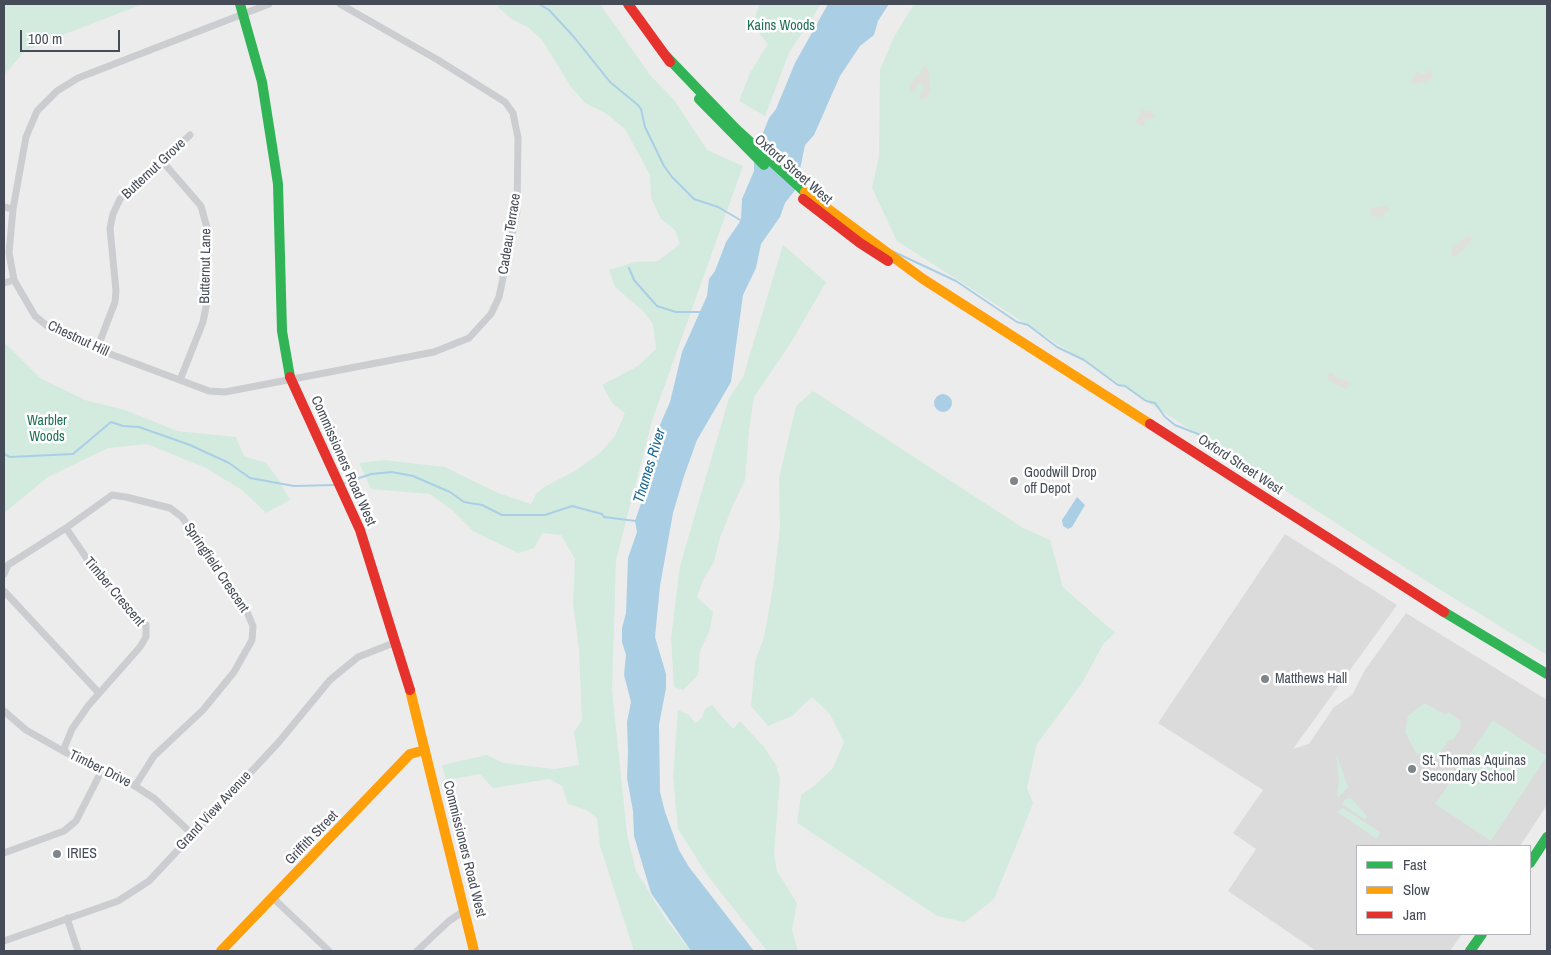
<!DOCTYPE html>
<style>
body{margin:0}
#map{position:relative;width:1551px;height:955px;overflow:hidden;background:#edecec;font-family:"Archivo Narrow",sans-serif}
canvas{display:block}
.frame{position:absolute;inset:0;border:5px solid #464c57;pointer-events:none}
.legend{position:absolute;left:1356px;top:845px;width:175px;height:90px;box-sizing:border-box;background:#fff;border:1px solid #b5b7bc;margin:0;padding:6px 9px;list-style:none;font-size:15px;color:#464c57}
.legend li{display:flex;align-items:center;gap:10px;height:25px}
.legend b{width:25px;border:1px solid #b5b7bc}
.scale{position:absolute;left:20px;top:30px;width:100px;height:22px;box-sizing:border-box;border:2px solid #464c57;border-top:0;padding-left:6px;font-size:15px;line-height:18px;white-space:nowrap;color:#464c57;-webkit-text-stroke:4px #fff;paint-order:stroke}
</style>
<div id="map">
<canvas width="1551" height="955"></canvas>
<div class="frame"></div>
<ul class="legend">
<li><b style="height:6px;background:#30b455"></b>Fast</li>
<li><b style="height:6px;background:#ff9f0a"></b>Slow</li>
<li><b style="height:6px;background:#e5322d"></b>Jam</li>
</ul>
<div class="scale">100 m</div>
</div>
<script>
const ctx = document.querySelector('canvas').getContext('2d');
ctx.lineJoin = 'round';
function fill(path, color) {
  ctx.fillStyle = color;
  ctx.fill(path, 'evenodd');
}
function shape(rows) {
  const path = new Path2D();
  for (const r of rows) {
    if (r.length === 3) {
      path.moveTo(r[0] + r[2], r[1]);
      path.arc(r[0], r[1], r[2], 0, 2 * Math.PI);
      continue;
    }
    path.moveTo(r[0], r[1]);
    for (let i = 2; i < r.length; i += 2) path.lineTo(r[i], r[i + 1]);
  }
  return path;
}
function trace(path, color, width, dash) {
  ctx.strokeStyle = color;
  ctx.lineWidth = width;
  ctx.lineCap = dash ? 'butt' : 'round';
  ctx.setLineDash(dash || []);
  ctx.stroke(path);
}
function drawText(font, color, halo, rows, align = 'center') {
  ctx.font = font + ' "Archivo Narrow",sans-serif';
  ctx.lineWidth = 5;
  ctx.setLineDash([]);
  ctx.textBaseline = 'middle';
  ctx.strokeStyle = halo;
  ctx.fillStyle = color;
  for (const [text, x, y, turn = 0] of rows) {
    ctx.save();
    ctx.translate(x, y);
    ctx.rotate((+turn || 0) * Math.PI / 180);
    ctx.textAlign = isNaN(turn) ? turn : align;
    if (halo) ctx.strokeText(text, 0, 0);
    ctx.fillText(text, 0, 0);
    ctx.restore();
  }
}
fill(shape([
 [1285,534,1397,605,1293,749,1309,744,1334,707,1352,695,1365,670,1406,613,1547,700,1547,805,1520,846,1357,846,1357,934,1462,934,1450,951,1316,951,1228,891,1256,849,1233,833,1263,790,1158,723]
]), '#dbdbdc');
fill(shape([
 [4,4,143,4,47,41,24,52,4,75],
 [500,4,600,4,650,75,674,100,707,150,743,166,652,421,616,560,612,690,627,834,636,871,667,921,691,951,634,951,600,846,597,818,586,810,568,804,562,786,549,779,493,788,480,774,446,780,442,765,487,755,503,763,555,769,579,765,574,732,582,720,579,650,573,603,575,559,561,535,542,533,534,548,518,553,473,531,452,510,430,494,371,489,359,463,384,460,445,467,498,493,531,504,536,494,544,487,575,471,600,453,615,436,625,413,613,404,602,385,638,366,656,349,653,324,643,311,615,287,609,270,635,262,658,261,680,244,675,230,661,219,651,198,650,175,625,129,607,114,585,103,571,87,542,40,528,27,513,20,498,7],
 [760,4,821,4,789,53,765,116,739,101,750,73,768,44,752,24],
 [914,4,1547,4,1547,655,1426,581,897,241,872,188,879,156,880,70,894,37],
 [783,245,826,282,789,346,754,397,749,430,745,480,733,505,720,538,714,562,703,580,697,597,713,612,710,630,700,651,698,675,683,690,674,687,671,638,680,566,729,398,743,377],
 [4,342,40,378,85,400,125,410,177,431,236,437,244,456,266,463,279,480,290,500,266,513,242,490,206,468,147,444,108,448,48,477,4,513],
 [813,391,1023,528,1050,540,1063,587,1115,633,1104,643,1082,683,1037,744,1027,788,1033,803,1021,834,994,899,965,922,937,916,797,823,801,795,814,786,833,768,844,742,830,714,812,697,792,716,768,726,751,706,755,662,764,637,773,587,780,528,779,478,796,406],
 [1424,703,1446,715,1449,712,1461,721,1460,729,1453,740,1450,739,1437,756,1432,759,1416,753,1405,732,1408,716],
 [712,705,733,729,740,721,764,747,776,765,780,778,774,854,777,871,797,903,792,930,798,951,767,951,707,875,678,829,673,776,678,710,689,715,695,723,702,718,705,709],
 [1493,720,1547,756,1491,841,1435,804],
 [1336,753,1348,787,1339,797,1337,795,1339,780],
 [1351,798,1367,816,1367,818,1364,819,1342,804,1345,799],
 [1343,808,1380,832,1377,839,1337,812]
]), '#d3eadf');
fill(shape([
 [922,67,925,66,928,70,930,91,927,97,921,100,919,98,923,91,923,83,917,84,915,92,911,92,910,87,916,77,920,74],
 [1430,70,1433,76,1432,79,1417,84,1413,84,1411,81,1417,71,1423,75],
 [1143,110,1151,111,1155,116,1151,120,1146,118,1143,127,1135,122],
 [1384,206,1390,210,1380,217,1371,216,1370,209],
 [1467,236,1469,236,1472,239,1470,243,1455,257,1452,255,1451,250],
 [1328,373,1333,373,1336,378,1348,381,1351,384,1345,389,1337,385,1327,378]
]), '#e1dfd9');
fill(shape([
 [828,4,889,4,878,21,874,35,860,46,840,76,814,135,805,145,796,189,785,203,780,217,761,244,756,268,743,295,731,382,697,440,684,476,673,513,660,586,655,637,666,674,666,688,659,725,660,792,665,812,679,850,689,867,754,951,691,951,651,893,634,836,633,811,627,778,628,752,627,722,631,702,624,675,626,655,622,642,622,628,626,613,628,558,637,532,635,521,651,474,654,445,659,427,670,402,682,352,707,296,709,279,715,271,726,242,741,220,742,199,754,171,754,155,769,118,776,109,795,63],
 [943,403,9],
 [1077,497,1085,505,1072,527,1068,529,1063,526,1062,520]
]), '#aacfe5');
trace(shape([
 [539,4,549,10,574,37,610,82,638,105,641,109,645,127,664,166,672,177,694,199,718,207,742,221],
 [892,251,956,281,1017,322,1028,325,1057,347,1084,360,1118,385,1125,386,1146,401,1155,403,1165,417,1175,425,1203,436,1219,450,1247,466,1261,476],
 [629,268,634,280,657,306,676,312,700,312],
 [4,454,10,457,73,454,111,422,123,426,139,427,190,445,229,463,250,478,294,486,335,485],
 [342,484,371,474,392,472,413,476,450,492,464,502,482,505,502,515,545,515,572,506,602,514,604,517,636,521]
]), '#aacfe5', 2);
trace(shape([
 [269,4,78,78,57,91,37,111,26,137,13,209,9,253,14,280,35,316,51,329,97,349,209,391,225,392,434,352,469,338,491,314,499,297,517,211,518,138,513,113,505,102,438,60,340,4],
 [163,162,201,206,209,235,208,297,203,322,180,380],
 [4,207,13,209],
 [4,283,14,280],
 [97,349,115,302,116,291,110,228,113,214,120,199,190,135],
 [4,574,8,565,66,528,112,495,126,497,170,508,182,517,247,612,253,626,252,640,234,672,203,710,154,756,135,786],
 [4,591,98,692],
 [4,711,26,730,63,751,135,786,155,799,192,834],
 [63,751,72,729,88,706,140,647,146,637,146,625,98,575,66,528],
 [4,853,64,831,76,821,102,770],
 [273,898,329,951],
 [67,918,78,951],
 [4,941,118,901,149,881,278,743,330,680,358,657,396,642],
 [417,951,449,921,464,911]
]), '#cbcdd0', 7);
trace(shape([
 [240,4,262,82,278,184,282,331,290,377],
 [666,56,736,129,805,192],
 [699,99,764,165],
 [1444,612,1547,674],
 [1530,863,1547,837],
 [1470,951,1482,934]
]), '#30b455', 10);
trace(shape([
 [805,192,923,279,1150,424],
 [410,690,474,951],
 [221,951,410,754,425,750]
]), '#ff9f0a', 10);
trace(shape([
 [628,4,670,62],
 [803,199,860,243,888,261],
 [290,377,360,530,410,690],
 [1150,424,1444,612]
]), '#e5322d', 10);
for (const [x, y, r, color] of [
 [1014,481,5,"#80848b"],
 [1265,679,5,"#80848b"],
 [1412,769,5,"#80848b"],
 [57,854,5,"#80848b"]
]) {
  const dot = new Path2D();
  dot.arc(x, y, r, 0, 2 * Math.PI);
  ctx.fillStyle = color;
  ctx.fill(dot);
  trace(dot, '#fff', 2);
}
drawText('14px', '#1f7055', '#fff', [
 ["Kains Woods",781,26],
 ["Warbler",47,421],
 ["Woods",47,437]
]);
drawText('14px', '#464c57', '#fff', [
 ["Butternut Grove",154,169,-43],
 ["Oxford Street West",793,170,41],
 ["Cadeau Terrace",510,234,-81],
 ["Butternut Lane",206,266,-89],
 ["Chestnut Hill",78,339,25],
 ["Commissioners Road West",343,461,66],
 ["Oxford Street West",1240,465,33],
 ["Springfield Crescent",216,568,56],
 ["Timber Crescent",114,592,50],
 ["Timber Drive",100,769,26],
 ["Grand View Avenue",214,811,-47],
 ["Griffith Street",312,838,-46],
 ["Commissioners Road West",464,849,76]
]);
drawText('14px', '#464c57', '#fff', [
 ["Goodwill Drop",1024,473],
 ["off Depot",1024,489],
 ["Matthews Hall",1275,679],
 ["St. Thomas Aquinas",1422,761],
 ["Secondary School",1422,777],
 ["IRIES",67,854]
], 'left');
drawText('italic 15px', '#196796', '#fff', [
 ["Thames River",650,466,-73]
]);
</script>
